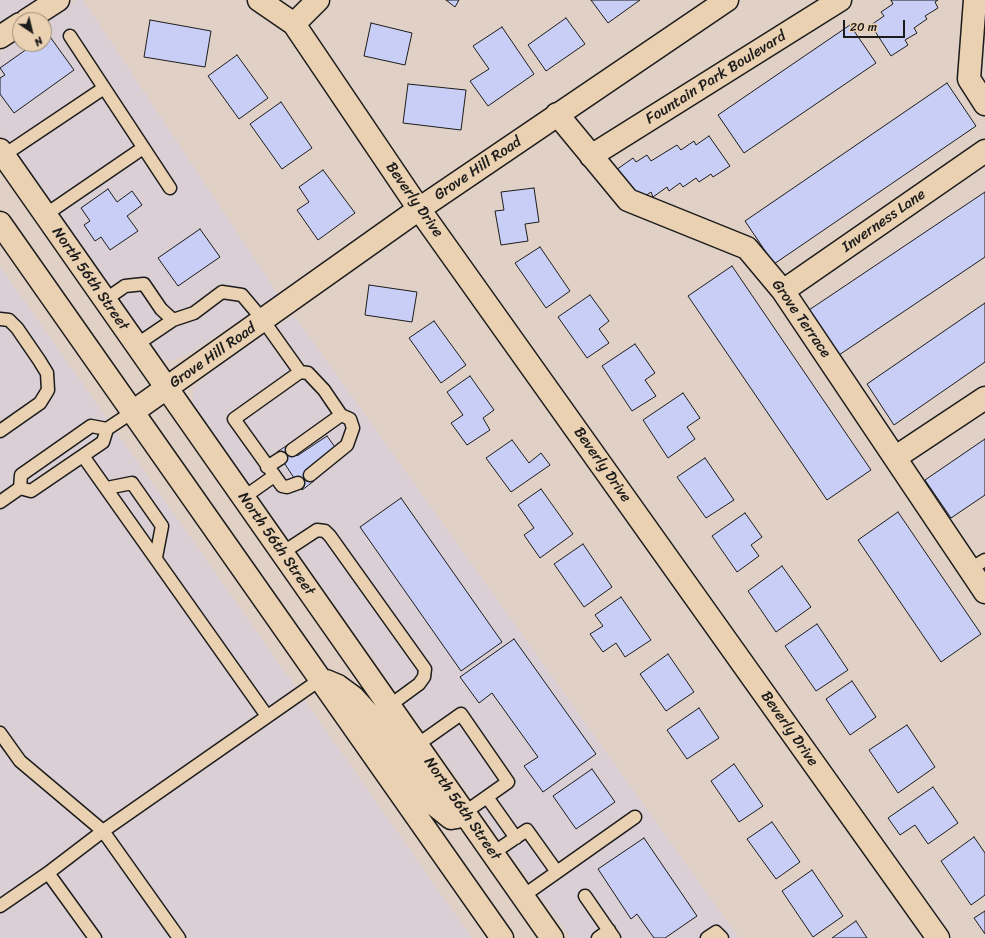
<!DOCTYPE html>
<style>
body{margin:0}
#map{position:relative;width:985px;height:938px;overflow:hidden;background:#e0d0c6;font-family:Sriracha,sans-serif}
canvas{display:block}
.north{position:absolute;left:12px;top:12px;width:40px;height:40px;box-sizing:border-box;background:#ead1b2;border:1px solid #988976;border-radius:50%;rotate:145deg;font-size:11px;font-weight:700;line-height:16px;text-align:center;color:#1c1c1c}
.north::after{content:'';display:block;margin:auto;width:14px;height:18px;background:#1c1c1c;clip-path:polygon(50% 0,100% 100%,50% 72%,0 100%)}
.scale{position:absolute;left:843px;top:20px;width:62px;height:18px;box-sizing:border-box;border:2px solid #1c1c1c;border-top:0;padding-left:5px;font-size:12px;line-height:14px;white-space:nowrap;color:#1c1c1c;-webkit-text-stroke:3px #ead1b2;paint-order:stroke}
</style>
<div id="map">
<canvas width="985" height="938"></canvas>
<div class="north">N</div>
<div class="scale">20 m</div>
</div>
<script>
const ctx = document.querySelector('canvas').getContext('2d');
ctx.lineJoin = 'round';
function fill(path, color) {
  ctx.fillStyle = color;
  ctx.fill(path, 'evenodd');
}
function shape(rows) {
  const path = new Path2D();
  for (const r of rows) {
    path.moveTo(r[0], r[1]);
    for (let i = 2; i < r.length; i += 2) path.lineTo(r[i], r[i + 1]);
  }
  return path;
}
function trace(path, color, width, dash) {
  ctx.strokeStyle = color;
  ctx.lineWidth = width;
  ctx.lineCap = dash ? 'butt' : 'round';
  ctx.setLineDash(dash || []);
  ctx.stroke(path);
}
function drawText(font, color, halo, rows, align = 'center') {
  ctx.font = font + ' Sriracha,sans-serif';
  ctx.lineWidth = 3;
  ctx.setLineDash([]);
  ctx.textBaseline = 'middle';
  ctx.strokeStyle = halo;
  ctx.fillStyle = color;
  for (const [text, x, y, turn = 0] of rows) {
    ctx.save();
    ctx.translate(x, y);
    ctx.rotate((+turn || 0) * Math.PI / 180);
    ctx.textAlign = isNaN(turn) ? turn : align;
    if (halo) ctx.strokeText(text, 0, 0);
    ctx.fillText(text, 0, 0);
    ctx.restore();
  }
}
fill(shape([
 [0,0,37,0,0,25],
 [77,0,83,0,279,295,187,355,171,361,155,357,0,134,0,53,20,38,20,44,44,44,44,22],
 [0,266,472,938,0,938],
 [294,315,739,938,570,938,193,404,193,388,222,362]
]), '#d9cfd4');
const building = shape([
 [446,0,459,0,455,7,446,0],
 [591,0,640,0,608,23,591,0],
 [891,0,938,0,935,2,938,8,925,16,927,19,914,28,917,33,905,40,908,45,891,56,871,25,884,16,881,12,893,4,891,0],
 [566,18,585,44,546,71,528,45,566,18],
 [150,20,211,31,205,67,144,57,150,20],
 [371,23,412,33,405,65,364,56,371,23],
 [850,25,876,63,744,153,718,115,850,25],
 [502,27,534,74,488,106,470,81,489,69,473,46,502,27],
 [48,34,74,70,14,113,0,94,0,78,5,75,0,68,34,44,44,44,44,37,48,34],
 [237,55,268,98,239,119,208,76,237,55],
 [947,83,976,126,774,264,745,221,947,83],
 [408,84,466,90,461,130,403,123,408,84],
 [281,102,312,148,282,169,250,124,281,102],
 [709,136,730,166,713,177,711,174,699,182,696,178,683,187,680,183,669,191,667,187,653,197,651,192,638,201,616,170,633,158,636,162,647,155,651,161,677,145,681,150,694,141,696,145,709,136],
 [323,170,355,213,318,240,297,210,309,202,299,187,323,170],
 [534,188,539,222,525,224,528,241,501,245,495,211,504,210,501,192,534,188],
 [108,189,117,202,132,191,142,205,127,216,138,231,110,250,101,237,95,241,84,225,90,221,81,208,108,189],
 [985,192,985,257,839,355,809,310,985,192],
 [200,229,220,257,178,286,158,258,200,229],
 [540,247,570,291,546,308,515,263,540,247],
 [732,266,871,470,827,500,688,296,732,266],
 [369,285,417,292,412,322,365,315,369,285],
 [590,295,609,321,599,329,609,343,587,358,558,317,590,295],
 [985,303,985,362,894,425,867,384,985,303],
 [434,321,466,365,441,383,409,338,434,321],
 [635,344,655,373,645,380,656,396,632,411,602,366,635,344],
 [470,376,494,410,483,418,490,430,467,445,451,423,463,415,447,392,470,376],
 [683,393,700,418,687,427,695,439,668,458,643,420,683,393],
 [327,436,337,450,307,470,314,481,302,490,277,452,289,444,297,456,327,436],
 [985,439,985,495,951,518,925,480,985,439],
 [512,440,529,463,541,453,550,465,511,492,486,458,512,440],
 [705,458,734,500,706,518,677,477,705,458],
 [541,489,573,534,540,558,524,535,534,528,518,505,541,489],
 [401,498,502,642,461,671,360,527,401,498],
 [898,512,981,634,941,662,858,540,898,512],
 [745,513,762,537,751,545,759,556,737,572,712,536,745,513],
 [583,544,612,587,584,607,554,564,583,544],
 [782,566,811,607,776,632,748,591,782,566],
 [621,597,651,640,625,657,616,643,603,652,590,634,603,626,595,615,621,597],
 [817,624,848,670,816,691,785,646,817,624],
 [514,639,596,754,543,792,524,766,538,757,492,693,479,703,460,677,514,639],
 [668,654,694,692,666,711,640,674,668,654],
 [852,681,876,717,850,735,826,699,852,681],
 [699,708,719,738,687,759,667,730,699,708],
 [907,725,935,767,898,793,869,750,907,725],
 [734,764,763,806,739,822,711,781,734,764],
 [592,769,615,802,576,829,553,796,592,769],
 [933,787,958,823,928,844,915,825,900,835,888,818,933,787],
 [772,822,800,862,776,879,747,839,772,822],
 [974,837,985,853,985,895,971,905,941,861,974,837],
 [644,838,697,916,665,938,654,938,637,914,631,919,598,869,644,838],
 [812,870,843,916,813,937,782,891,812,870],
 [985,911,985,934,974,918,985,911],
 [856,921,867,938,832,938,856,921]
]);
fill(building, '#c9cef6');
trace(building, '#1c1c1c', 1);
const lane = shape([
 [70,36,170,188],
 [4,155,104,88],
 [45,215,143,148],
 [105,300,125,286,144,284,161,309,173,320],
 [0,319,9,320,17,328,39,360,47,373,48,390,40,403,0,431],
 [136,345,173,320,194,313,222,292,242,295,263,320,300,372,234,419,282,486,287,487,298,483],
 [292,450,341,415,324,390,308,373,300,372],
 [83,456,267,716],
 [267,467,281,458],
 [310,475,347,445,353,428,350,419,341,415],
 [20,488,21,475,91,426,107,429],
 [107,488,132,483,162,526,156,557],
 [243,498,274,476],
 [0,502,20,488,31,491,103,442,107,429,134,411],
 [282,553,317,530,325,531,330,536,425,669,424,677,419,684,389,706],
 [970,569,985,560],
 [0,733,20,761,103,831,321,679],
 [417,745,461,714,508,782,464,813],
 [487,797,516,838],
 [493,853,527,830,557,872],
 [523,896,635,817],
 [585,896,614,938],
 [0,906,48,873],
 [95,938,48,873,103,831,179,938],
 [598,938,609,930],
 [707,938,716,932,722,938]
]);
const street = shape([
 [259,0,294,24,419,209,938,938],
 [975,0,969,79,985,104],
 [27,20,58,0],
 [294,24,318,0],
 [0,37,20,24],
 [557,114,628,200,747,248,783,291,985,592],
 [591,156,840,0],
 [783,291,985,151],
 [134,411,419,209,727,0],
 [896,457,985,398]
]);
const primary = shape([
 [0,150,552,938],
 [0,223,502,938],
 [326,681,338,686,353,697,372,718,404,765,436,806,451,818,457,817,464,813]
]);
trace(lane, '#1c1c1c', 15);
trace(street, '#1c1c1c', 25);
trace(primary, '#1c1c1c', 25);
trace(lane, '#ead1b2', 12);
trace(street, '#ead1b2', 22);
trace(primary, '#ead1b2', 22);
drawText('15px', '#1c1c1c', '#ead1b2', [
 ["Fountain Park Boulevard",716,78,-32],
 ["Grove Hill Road",478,169,-34],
 ["Beverly Drive",414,200,55],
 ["Inverness Lane",884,221,-35],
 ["North 56th Street",90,279,55],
 ["Grove Terrace",801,319,55],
 ["Grove Hill Road",213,356,-35],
 ["Beverly Drive",602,465,55],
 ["North 56th Street",276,544,55],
 ["Beverly Drive",789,729,55],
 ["North 56th Street",462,809,55]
]);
</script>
